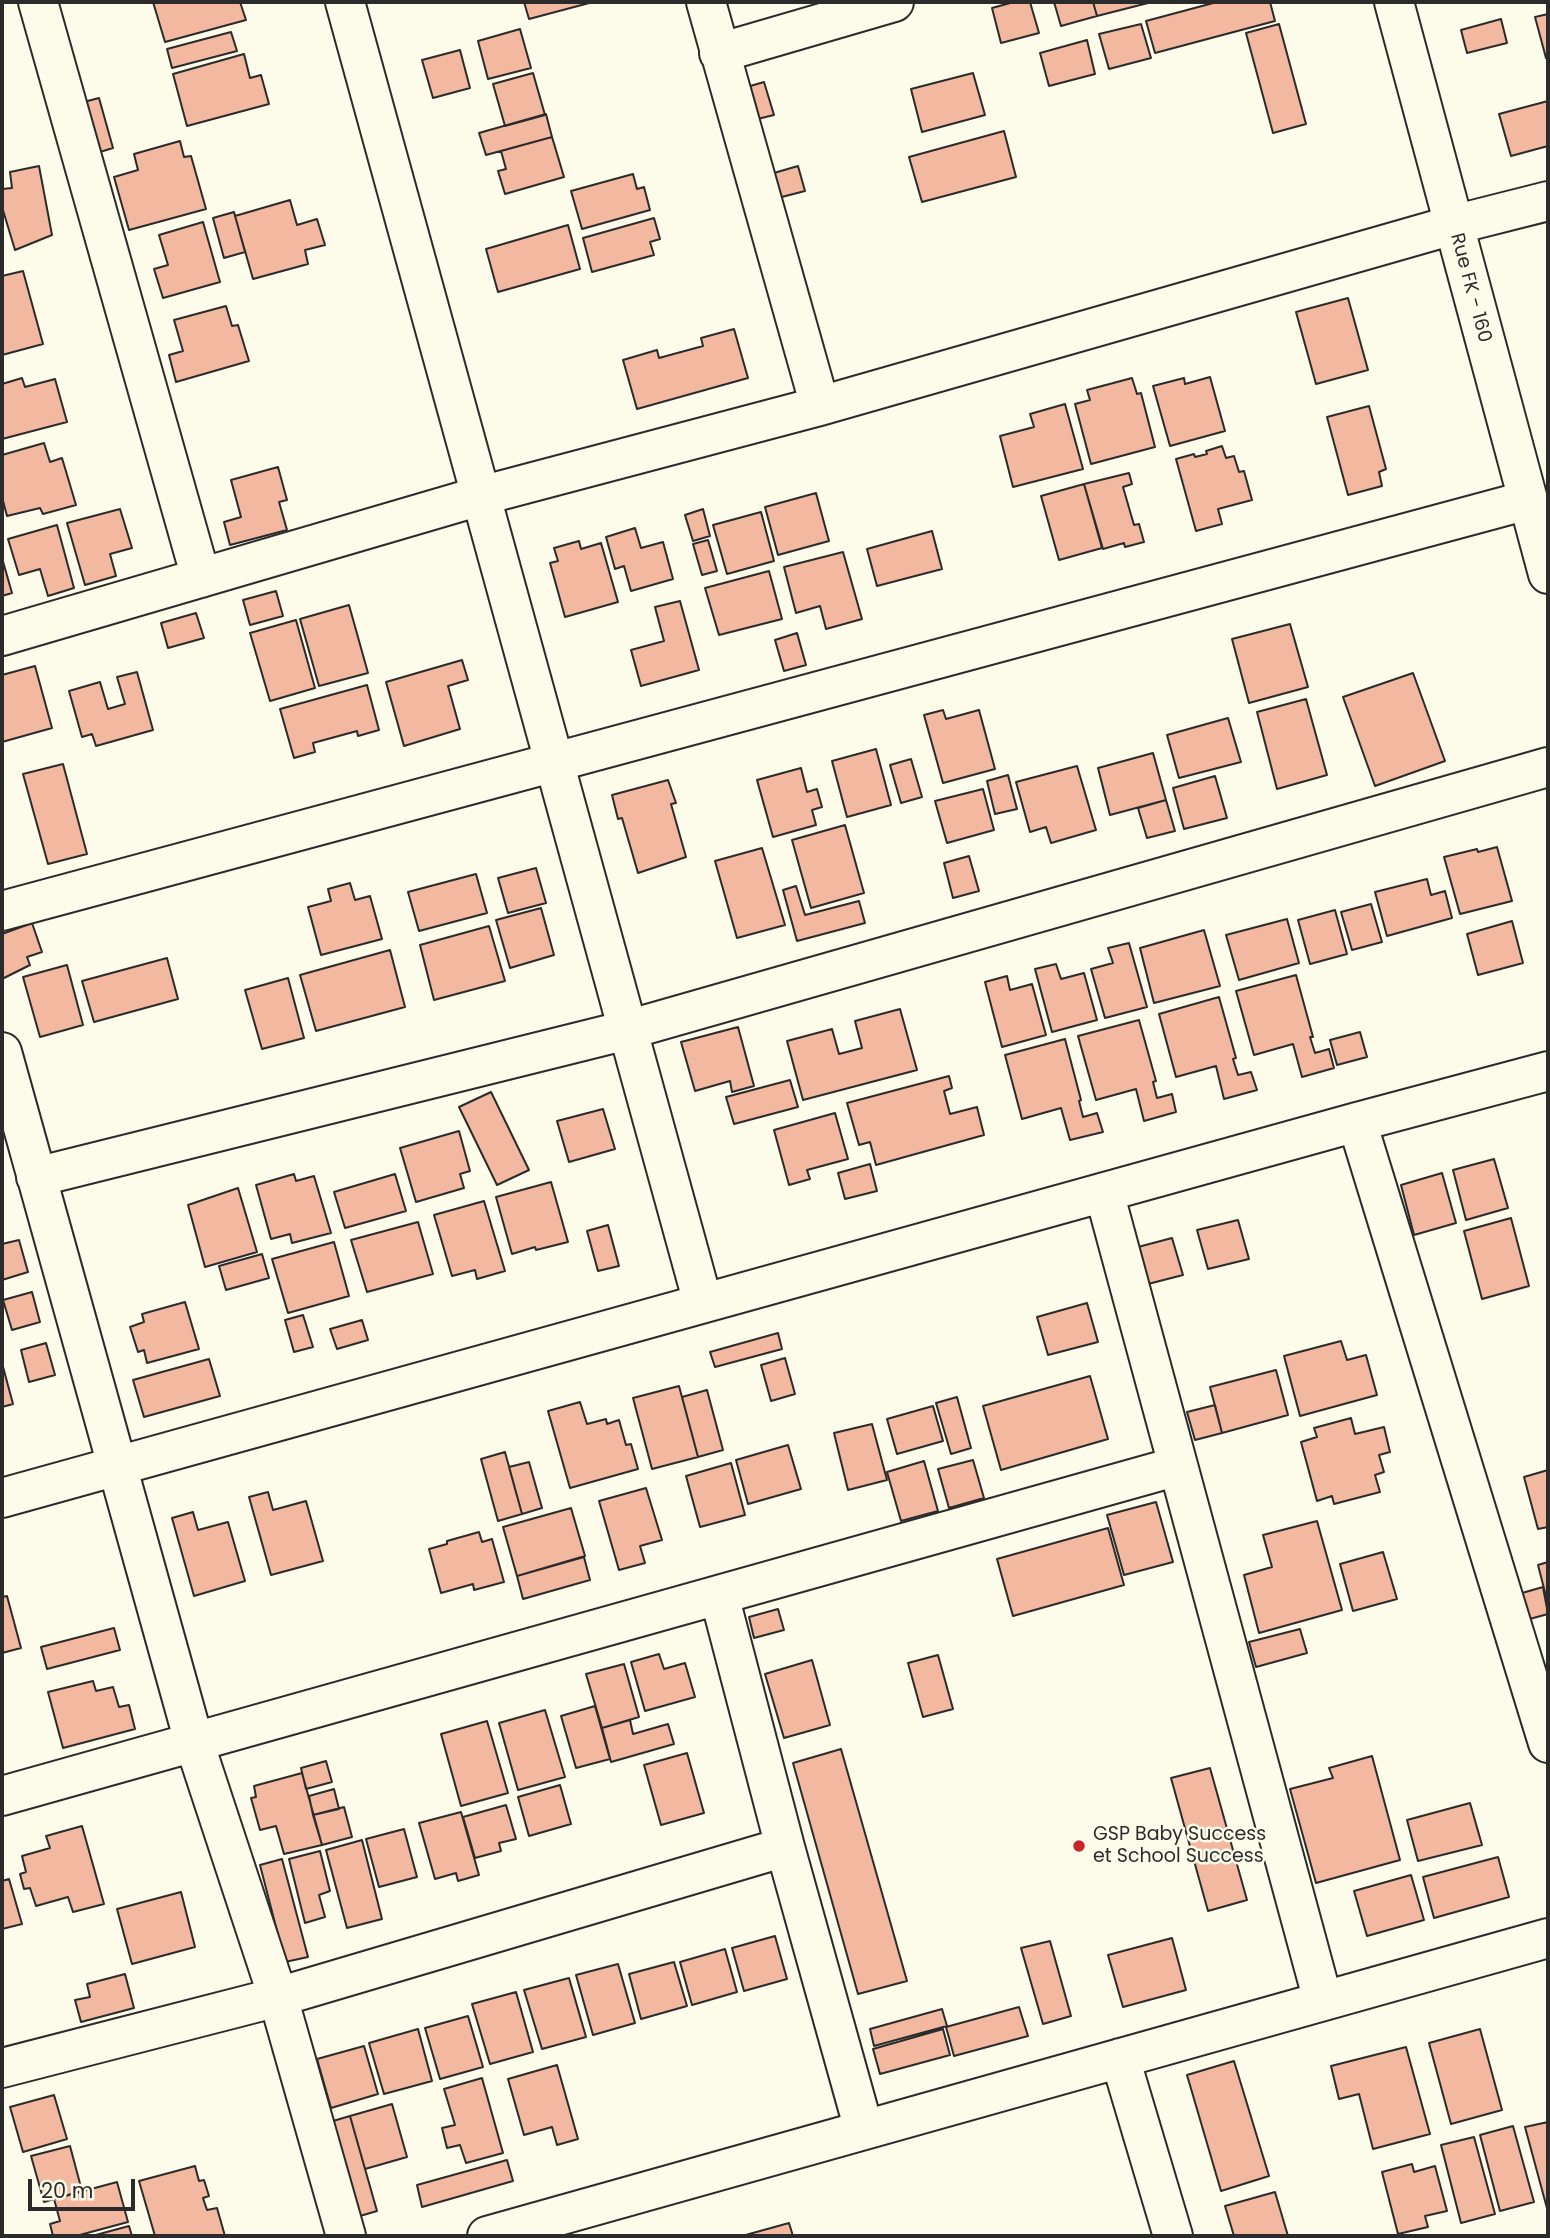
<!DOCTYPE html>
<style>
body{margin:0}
#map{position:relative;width:1550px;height:2238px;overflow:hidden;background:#fdfbea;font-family:Poppins,sans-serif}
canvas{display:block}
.frame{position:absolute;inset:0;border:4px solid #2b2b2b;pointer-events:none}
.scale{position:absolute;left:28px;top:2179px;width:107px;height:32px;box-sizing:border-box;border:4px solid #2b2b2b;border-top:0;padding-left:9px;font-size:21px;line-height:24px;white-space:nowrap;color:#2b2b2b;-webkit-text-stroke:5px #fdfbea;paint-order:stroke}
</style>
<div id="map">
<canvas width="1550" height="2238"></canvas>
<div class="frame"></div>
<div class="scale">20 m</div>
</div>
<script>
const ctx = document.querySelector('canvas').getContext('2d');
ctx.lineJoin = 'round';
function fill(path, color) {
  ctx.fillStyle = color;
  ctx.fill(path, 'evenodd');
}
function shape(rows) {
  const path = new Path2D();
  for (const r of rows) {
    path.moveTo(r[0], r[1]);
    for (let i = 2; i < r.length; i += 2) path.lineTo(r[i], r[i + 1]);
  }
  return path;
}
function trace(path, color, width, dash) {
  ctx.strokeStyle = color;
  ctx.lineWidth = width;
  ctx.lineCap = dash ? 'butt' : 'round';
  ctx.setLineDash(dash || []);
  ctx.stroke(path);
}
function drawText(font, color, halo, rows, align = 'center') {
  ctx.font = font + ' Poppins,sans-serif';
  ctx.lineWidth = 5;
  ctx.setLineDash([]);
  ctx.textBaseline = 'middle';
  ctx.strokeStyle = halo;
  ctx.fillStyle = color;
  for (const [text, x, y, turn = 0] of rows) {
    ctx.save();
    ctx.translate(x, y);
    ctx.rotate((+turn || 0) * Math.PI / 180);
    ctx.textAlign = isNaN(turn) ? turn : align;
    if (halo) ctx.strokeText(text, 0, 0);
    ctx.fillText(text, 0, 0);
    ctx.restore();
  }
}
const building = shape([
 [153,2,240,2,246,20,165,42,153,2],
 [524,2,593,2,529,19,524,2],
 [1014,2,1030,2,1039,33,1001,43,992,8,1014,2],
 [1054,2,1093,2,1097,16,1061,26,1054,2],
 [1093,2,1152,2,1097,16,1093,2],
 [1217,2,1270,2,1275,21,1155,53,1146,21,1217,2],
 [1548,14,1548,57,1546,58,1535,17,1548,14],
 [1501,19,1507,43,1467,53,1461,30,1501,19],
 [1141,24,1151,58,1109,69,1099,34,1141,24],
 [1279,24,1306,124,1273,133,1246,33,1279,24],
 [520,29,531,68,488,79,478,41,520,29],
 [231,32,237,51,172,68,167,49,231,32],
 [1087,40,1095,74,1049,86,1040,53,1087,40],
 [460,50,470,88,433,98,422,60,460,50],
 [244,54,250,78,261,75,269,104,187,126,173,74,244,54],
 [533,73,545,115,505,126,493,84,533,73],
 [973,73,985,115,922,132,911,89,973,73],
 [764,82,774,115,749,121,740,89,764,82],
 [99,98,113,148,90,155,76,104,99,98],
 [1548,101,1548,146,1511,156,1499,114,1548,101],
 [546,114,552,137,486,155,479,133,546,114],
 [1004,131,1016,177,922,202,909,157,1004,131],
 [552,137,564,177,505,194,498,171,506,169,501,151,552,137],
 [180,141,184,157,191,156,206,209,129,230,114,177,138,170,134,154,180,141],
 [39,166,52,235,15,250,2,207,2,189,12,188,10,172,39,166],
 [798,166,805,191,774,199,767,175,798,166],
 [633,174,637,189,644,187,650,210,582,229,571,191,633,174],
 [290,200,297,225,317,219,325,245,305,250,308,264,253,279,235,216,290,200],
 [234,212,245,252,224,258,213,218,234,212],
 [654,218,660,239,650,242,654,255,592,272,583,238,654,218],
 [203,222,220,282,163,298,154,269,168,265,159,235,203,222],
 [568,225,580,269,498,292,486,249,568,225],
 [23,271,43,344,2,355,2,276,23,271],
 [1348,298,1368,370,1316,384,1296,312,1348,298],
 [226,306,232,326,238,325,249,361,176,382,169,355,183,351,174,320,226,306],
 [734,329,748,378,637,409,623,360,657,350,659,358,703,346,701,338,734,329],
 [1210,377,1225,431,1170,446,1153,386,1184,378,1185,384,1210,377],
 [22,378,25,387,55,379,67,422,2,439,2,384,22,378],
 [1132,378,1137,394,1141,393,1155,447,1091,464,1075,404,1090,400,1087,390,1132,378],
 [1065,404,1083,469,1013,487,1000,436,1034,427,1030,414,1065,404],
 [1369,406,1386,469,1379,472,1382,486,1348,495,1327,417,1369,406],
 [44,443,50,462,62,458,76,505,43,514,40,508,7,516,2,497,2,455,44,443],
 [1222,446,1226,458,1234,456,1239,472,1244,471,1252,500,1218,509,1222,524,1196,531,1176,459,1194,454,1195,457,1207,454,1206,451,1222,446],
 [278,467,287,500,279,502,287,530,230,545,224,522,241,517,231,480,278,467],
 [1129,473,1132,484,1123,487,1134,525,1139,524,1144,542,1125,547,1124,543,1103,549,1084,484,1129,473],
 [1084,484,1102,548,1059,560,1041,496,1084,484],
 [816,493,829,541,778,555,765,507,816,493],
 [120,509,132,548,110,554,116,576,85,585,67,523,120,509],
 [703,509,710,536,693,541,685,515,703,509],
 [761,512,774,561,727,574,713,525,761,512],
 [57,525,74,588,48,596,40,569,19,575,8,539,57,525],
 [635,528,641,548,663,542,673,579,631,591,624,566,615,569,606,537,635,528],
 [932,531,942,569,877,586,867,549,932,531],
 [708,540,717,571,702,575,693,544,708,540],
 [579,541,581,549,601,543,618,602,565,617,550,563,558,561,554,548,579,541],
 [843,552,862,619,826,629,820,606,796,613,784,567,843,552],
 [2,558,12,593,2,596,2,558],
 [769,571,782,619,719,635,705,588,769,571],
 [276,591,283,616,250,625,243,600,276,591],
 [680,601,699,670,641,686,631,650,664,641,655,607,680,601],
 [349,605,368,673,319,686,300,619,349,605],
 [196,613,204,638,168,648,161,623,196,613],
 [296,620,315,688,270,701,250,633,296,620],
 [1290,624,1308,687,1249,703,1232,639,1290,624],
 [797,633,806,665,784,671,775,640,797,633],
 [462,660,468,680,448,686,460,729,404,746,386,682,462,660],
 [35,666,52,728,2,742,2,675,35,666],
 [137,672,153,730,96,746,92,734,82,737,69,691,100,682,108,709,125,704,117,677,137,672],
 [1413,673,1445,761,1375,786,1343,697,1413,673],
 [367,685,379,730,358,736,357,731,313,743,315,752,294,758,280,709,367,685],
 [1306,699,1327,775,1277,789,1257,712,1306,699],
 [943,710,946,719,979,710,995,769,943,783,924,715,943,710],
 [1228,718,1241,762,1179,778,1167,735,1228,718],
 [876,749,891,805,847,817,832,761,876,749],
 [1153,753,1166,800,1110,815,1098,768,1153,753],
 [911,759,922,797,901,803,890,765,911,759],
 [63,764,87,854,48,864,23,774,63,764],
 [1077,766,1096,830,1051,843,1046,827,1030,832,1016,782,1077,766],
 [801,768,807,792,817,789,822,807,812,810,816,825,773,837,757,780,801,768],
 [1008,775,1017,809,995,814,987,781,1008,775],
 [1215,776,1227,818,1184,829,1173,788,1215,776],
 [668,780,676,803,671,804,686,857,638,873,622,818,618,819,612,795,668,780],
 [983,789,994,830,947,843,935,801,983,789],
 [1166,800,1175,831,1147,838,1138,808,1166,800],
 [845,825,864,893,811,908,792,840,845,825],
 [1497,847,1512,901,1460,914,1444,857,1477,849,1478,852,1497,847],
 [762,848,785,925,737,938,715,861,762,848],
 [969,856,979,891,953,898,944,863,969,856],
 [536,868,546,903,508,913,498,878,536,868],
 [476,874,487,913,419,931,408,892,476,874],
 [1427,879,1431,895,1445,891,1452,918,1387,936,1375,892,1427,879],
 [350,883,355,900,370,896,382,939,321,955,308,907,331,901,328,889,350,883],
 [796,886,805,915,859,901,865,923,797,941,783,890,796,886],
 [1371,904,1382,942,1352,950,1341,912,1371,904],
 [541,908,554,955,510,968,496,920,541,908],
 [1335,910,1347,954,1310,964,1298,920,1335,910],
 [1287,919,1299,963,1239,980,1226,935,1287,919],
 [1512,921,1523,963,1478,975,1467,934,1512,921],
 [32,923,42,952,27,957,30,965,2,979,2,934,32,923],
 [489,926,505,981,434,1000,420,945,489,926],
 [1204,930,1220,986,1154,1003,1140,948,1204,930],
 [1129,943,1147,1007,1105,1018,1091,969,1113,963,1108,948,1129,943],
 [390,950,405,1007,316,1031,300,975,390,950],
 [167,958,178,999,94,1022,82,981,167,958],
 [1056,964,1061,979,1084,973,1097,1020,1052,1032,1035,969,1056,964],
 [67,965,83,1025,40,1037,23,977,67,965],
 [1296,975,1313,1037,1310,1037,1315,1053,1329,1049,1334,1068,1302,1077,1293,1044,1254,1055,1236,991,1296,975],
 [1007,976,1010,990,1032,984,1046,1035,1002,1047,985,982,1007,976],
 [288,978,304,1038,262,1049,245,990,288,978],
 [1219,997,1236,1058,1233,1059,1238,1075,1251,1072,1257,1090,1224,1099,1216,1066,1176,1077,1159,1014,1219,997],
 [900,1009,917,1070,803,1100,787,1041,832,1029,839,1054,862,1048,855,1021,900,1009],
 [1139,1020,1156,1081,1153,1082,1157,1098,1172,1094,1176,1112,1144,1121,1136,1089,1096,1100,1078,1036,1139,1020],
 [738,1027,754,1086,732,1092,730,1081,695,1091,681,1042,738,1027],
 [1360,1032,1367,1057,1337,1065,1330,1040,1360,1032],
 [1065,1039,1081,1100,1079,1101,1083,1117,1097,1113,1103,1132,1070,1140,1061,1108,1022,1119,1005,1055,1065,1039],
 [949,1076,952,1088,944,1091,950,1114,977,1107,984,1135,876,1165,870,1142,859,1145,847,1103,949,1076],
 [790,1080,798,1107,734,1124,726,1097,790,1080],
 [491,1092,529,1170,497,1185,459,1107,491,1092],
 [603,1109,615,1149,569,1162,557,1121,603,1109],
 [835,1113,848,1159,807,1170,810,1179,789,1185,774,1130,835,1113],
 [459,1131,470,1171,460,1174,464,1188,416,1202,400,1148,459,1131],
 [1494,1159,1508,1208,1466,1220,1453,1170,1494,1159],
 [870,1164,877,1191,845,1199,838,1173,870,1164],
 [1442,1173,1456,1223,1414,1235,1401,1185,1442,1173],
 [294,1174,296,1181,314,1176,331,1233,292,1243,290,1234,271,1239,256,1185,294,1174],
 [395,1174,406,1211,345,1228,334,1192,395,1174],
 [551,1182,568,1242,536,1250,535,1247,512,1254,496,1197,551,1182],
 [238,1188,257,1252,205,1267,188,1205,238,1188],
 [484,1201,505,1271,477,1279,475,1270,452,1276,434,1215,484,1201],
 [1511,1218,1529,1286,1482,1299,1464,1231,1511,1218],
 [1238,1220,1249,1259,1208,1269,1197,1230,1238,1220],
 [418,1222,433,1274,367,1292,351,1240,418,1222],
 [608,1225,619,1266,598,1271,587,1231,608,1225],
 [1172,1238,1183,1275,1148,1284,1138,1247,1172,1238],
 [19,1240,28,1272,2,1280,2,1244,19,1240],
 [334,1242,349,1296,288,1313,272,1259,334,1242],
 [262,1254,269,1278,226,1290,219,1266,262,1254],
 [32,1292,40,1322,12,1330,3,1300,32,1292],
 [185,1302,199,1349,147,1363,144,1350,138,1352,130,1327,144,1322,142,1314,185,1302],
 [1087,1303,1098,1342,1048,1355,1037,1317,1087,1303],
 [303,1315,313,1347,294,1352,285,1320,303,1315],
 [362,1320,368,1340,337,1349,330,1329,362,1320],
 [778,1333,782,1349,715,1367,710,1352,778,1333],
 [1341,1341,1347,1360,1366,1355,1377,1395,1300,1416,1284,1356,1341,1341],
 [46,1343,55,1375,29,1382,21,1350,46,1343],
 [785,1358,795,1394,771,1401,761,1365,785,1358],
 [209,1359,220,1396,144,1417,133,1380,209,1359],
 [2,1363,13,1404,2,1407,2,1363],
 [1276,1370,1288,1415,1222,1433,1210,1387,1276,1370],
 [1090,1376,1108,1439,1001,1470,983,1406,1090,1376],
 [679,1386,698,1457,652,1469,633,1398,679,1386],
 [707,1390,723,1450,698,1457,682,1397,707,1390],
 [957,1397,971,1448,951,1454,936,1403,957,1397],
 [580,1402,587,1424,606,1419,607,1424,619,1420,626,1445,631,1444,638,1469,570,1488,548,1411,580,1402],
 [1215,1405,1222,1433,1195,1440,1187,1412,1215,1405],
 [933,1406,943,1441,897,1454,887,1419,933,1406],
 [1351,1418,1355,1434,1384,1427,1390,1452,1379,1455,1384,1472,1375,1475,1380,1492,1334,1504,1332,1496,1317,1501,1301,1442,1317,1437,1314,1428,1351,1418],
 [872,1424,887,1480,848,1490,834,1433,872,1424],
 [788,1445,801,1489,748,1504,736,1460,788,1445],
 [505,1452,522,1514,498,1521,481,1459,505,1452],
 [973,1460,984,1498,949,1508,938,1469,973,1460],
 [924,1461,938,1511,901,1521,887,1472,924,1461],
 [529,1462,542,1508,522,1514,509,1467,529,1462],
 [731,1463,745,1515,700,1527,686,1476,731,1463],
 [1548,1470,1548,1527,1538,1529,1524,1477,1548,1470],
 [646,1488,662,1540,640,1546,645,1563,619,1570,599,1501,646,1488],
 [268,1492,273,1510,306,1501,323,1561,271,1575,249,1497,268,1492],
 [1156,1502,1173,1562,1124,1575,1107,1515,1156,1502],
 [571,1508,585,1556,517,1576,503,1527,571,1508],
 [193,1512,198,1530,228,1522,245,1581,194,1596,172,1518,193,1512],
 [1317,1521,1342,1610,1259,1633,1244,1575,1272,1567,1263,1535,1317,1521],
 [1108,1528,1124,1585,1013,1616,997,1559,1108,1528],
 [479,1532,482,1542,492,1539,504,1582,474,1590,473,1584,441,1593,429,1549,447,1544,447,1541,479,1532],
 [1383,1552,1397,1599,1353,1611,1340,1564,1383,1552],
 [584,1557,590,1580,523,1599,517,1576,584,1557],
 [1548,1562,1548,1604,1538,1565,1548,1562],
 [1543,1587,1548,1614,1515,1623,1508,1597,1543,1587],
 [7,1596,21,1648,2,1653,2,1597,7,1596],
 [778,1609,784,1630,754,1638,749,1617,778,1609],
 [114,1628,120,1650,47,1669,41,1647,114,1628],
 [1300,1629,1307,1653,1256,1667,1249,1642,1300,1629],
 [659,1654,664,1669,685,1663,695,1697,645,1711,631,1662,659,1654],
 [938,1655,953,1709,923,1717,908,1663,938,1655],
 [812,1660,830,1725,784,1738,765,1674,812,1660],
 [624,1664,639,1717,602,1728,586,1674,624,1664],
 [93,1681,96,1691,113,1687,119,1707,129,1705,135,1729,63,1748,48,1692,93,1681],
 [595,1706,610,1759,576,1768,561,1716,595,1706],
 [545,1710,565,1777,518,1790,499,1723,545,1710],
 [630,1720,633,1734,668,1724,674,1744,611,1762,602,1728,630,1720],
 [487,1721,508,1793,461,1806,441,1734,487,1721],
 [841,1749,907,1981,858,1994,793,1763,841,1749],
 [687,1753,704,1813,661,1825,644,1765,687,1753],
 [1372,1756,1400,1860,1316,1883,1290,1789,1333,1778,1329,1768,1372,1756],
 [326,1761,332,1782,306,1789,301,1768,326,1761],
 [1210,1768,1247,1900,1208,1911,1171,1778,1210,1768],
 [302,1773,322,1845,284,1854,276,1826,260,1830,251,1798,256,1797,254,1786,302,1773],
 [560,1785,571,1824,529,1836,518,1797,560,1785],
 [334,1789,339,1809,313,1815,309,1796,334,1789],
 [1470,1803,1482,1845,1418,1861,1407,1820,1470,1803],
 [506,1805,516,1839,499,1843,501,1851,475,1858,463,1817,506,1805],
 [344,1807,352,1837,322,1845,313,1815,344,1807],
 [461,1812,479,1875,458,1881,456,1873,435,1879,419,1823,461,1812],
 [82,1826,104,1904,73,1912,68,1897,36,1906,30,1888,24,1889,20,1874,26,1872,22,1856,50,1848,46,1836,82,1826],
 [404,1829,417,1877,379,1887,366,1839,404,1829],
 [362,1840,382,1919,347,1928,326,1850,362,1840],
 [320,1851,330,1891,319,1895,325,1917,305,1923,289,1859,320,1851],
 [1498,1857,1509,1897,1434,1918,1423,1877,1498,1857],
 [282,1859,308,1957,285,1962,260,1865,282,1859],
 [1411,1875,1424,1920,1367,1936,1354,1891,1411,1875],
 [9,1879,22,1924,2,1929,2,1881,9,1879],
 [181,1892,195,1947,132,1964,117,1909,181,1892],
 [775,1936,787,1979,744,1991,732,1948,775,1936],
 [1172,1938,1186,1990,1123,2007,1108,1955,1172,1938],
 [1050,1941,1071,2016,1043,2024,1021,1948,1050,1941],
 [725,1949,737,1992,692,2005,680,1962,725,1949],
 [674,1962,687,2006,641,2019,629,1974,674,1962],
 [618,1964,635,2023,593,2035,576,1975,618,1964],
 [125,1974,134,2008,81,2022,75,2000,90,1997,87,1984,125,1974],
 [569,1978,586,2037,542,2049,524,1990,569,1978],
 [516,1992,533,2052,490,2064,472,2004,516,1992],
 [1019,2007,1028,2036,954,2056,946,2027,1019,2007],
 [942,2009,947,2026,874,2046,870,2029,942,2009],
 [468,2016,483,2067,440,2079,425,2028,468,2016],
 [418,2029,432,2081,384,2094,369,2043,418,2029],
 [943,2029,950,2055,880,2074,873,2049,943,2029],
 [1480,2029,1502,2110,1451,2124,1429,2043,1480,2029],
 [364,2046,378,2094,331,2108,317,2059,364,2046],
 [1406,2047,1430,2134,1373,2149,1359,2094,1339,2099,1331,2066,1406,2047],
 [1234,2061,1269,2176,1221,2191,1187,2075,1234,2061],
 [557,2065,578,2139,557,2145,552,2127,524,2135,508,2079,557,2065],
 [482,2078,503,2153,466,2163,460,2145,447,2148,442,2128,455,2125,444,2089,482,2078],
 [54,2095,67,2139,23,2152,10,2107,54,2095],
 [392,2104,407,2157,365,2169,350,2116,392,2104],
 [350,2116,377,2211,360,2216,333,2121,350,2116],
 [1548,2122,1548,2212,1525,2127,1548,2122],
 [1513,2126,1534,2202,1500,2211,1480,2135,1513,2126],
 [1474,2137,1495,2214,1461,2223,1441,2145,1474,2137],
 [70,2146,82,2191,44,2202,31,2156,70,2146],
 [507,2160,513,2181,422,2207,417,2185,507,2160],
 [1412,2164,1414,2172,1435,2166,1447,2211,1425,2216,1428,2227,1398,2234,1382,2172,1412,2164],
 [195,2166,199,2181,204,2180,209,2196,203,2198,207,2210,217,2208,225,2236,155,2236,139,2181,195,2166],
 [117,2182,128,2222,76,2236,53,2236,50,2224,60,2221,54,2199,117,2182],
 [1275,2192,1288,2236,1234,2236,1225,2206,1275,2192],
 [789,2223,793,2236,742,2236,789,2223],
 [129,2226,132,2236,92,2236,129,2226]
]);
fill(building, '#f2b8a0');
trace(building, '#2b2b2b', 2);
const minor = shape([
 [38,2,201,578],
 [345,2,703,1303],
 [706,2,820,406],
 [1394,2,1548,574],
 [719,53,894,2],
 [2,636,480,496,820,406,1453,225,1548,201],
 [2,911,1528,500],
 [2,1052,194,1742,278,1997,346,2236],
 [1357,1122,1548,1743],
 [36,1177,627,1030,1548,767],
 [1104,1192,1323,2001],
 [2,1498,1357,1122,1548,1071],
 [719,1595,785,1847,864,2130],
 [2,1796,1178,1466],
 [1120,2058,1173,2236],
 [2,2068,278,1997,785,1847],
 [487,2236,1548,1938]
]);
trace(minor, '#2b2b2b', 42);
trace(minor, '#fdfbea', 38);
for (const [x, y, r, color] of [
 [1079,1846,7,"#c62828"]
]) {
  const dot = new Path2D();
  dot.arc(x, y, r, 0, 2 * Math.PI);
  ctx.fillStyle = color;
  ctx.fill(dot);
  trace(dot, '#fdfbea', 2.5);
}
drawText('19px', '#2b2b2b', '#fdfbea', [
 ["Rue FK - 160",1470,288,75]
]);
drawText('19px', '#2b2b2b', '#fdfbea', [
 ["GSP Baby Success",1093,1835],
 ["et School Success",1093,1857]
], 'left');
</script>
